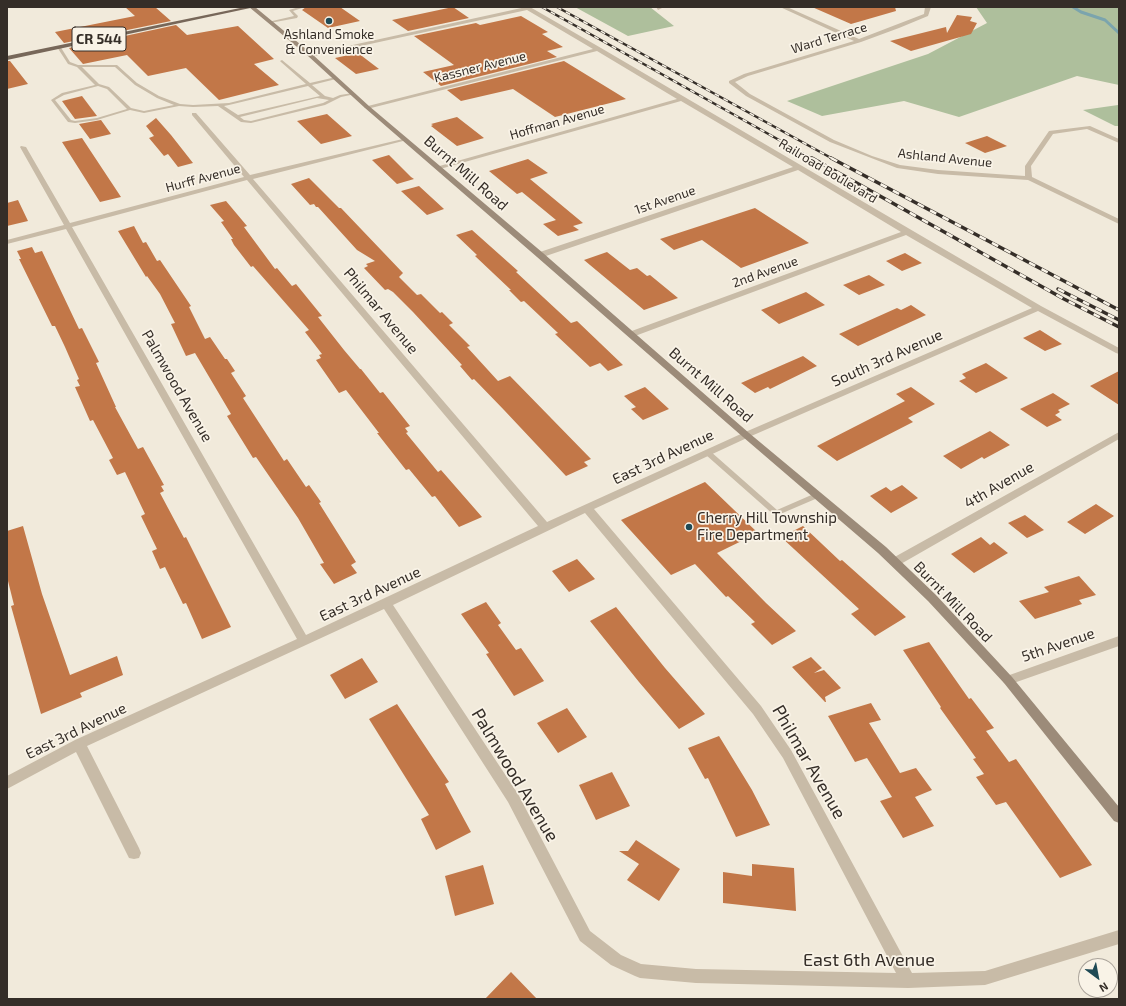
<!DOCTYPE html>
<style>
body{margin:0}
#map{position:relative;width:1126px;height:1006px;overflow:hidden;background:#f1eadb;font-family:"Exo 2",sans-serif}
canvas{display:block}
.frame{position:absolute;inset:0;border:8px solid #352e28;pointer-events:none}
.north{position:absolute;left:1078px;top:958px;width:40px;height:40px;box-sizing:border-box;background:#f9f3e7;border:1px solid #aba49b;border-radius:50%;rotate:148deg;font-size:11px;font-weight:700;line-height:16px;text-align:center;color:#352e28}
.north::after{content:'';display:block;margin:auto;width:14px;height:18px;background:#1f4a55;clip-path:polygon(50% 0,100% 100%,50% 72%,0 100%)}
</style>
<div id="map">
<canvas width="1126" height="1006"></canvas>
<div class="frame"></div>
<div class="north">N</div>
</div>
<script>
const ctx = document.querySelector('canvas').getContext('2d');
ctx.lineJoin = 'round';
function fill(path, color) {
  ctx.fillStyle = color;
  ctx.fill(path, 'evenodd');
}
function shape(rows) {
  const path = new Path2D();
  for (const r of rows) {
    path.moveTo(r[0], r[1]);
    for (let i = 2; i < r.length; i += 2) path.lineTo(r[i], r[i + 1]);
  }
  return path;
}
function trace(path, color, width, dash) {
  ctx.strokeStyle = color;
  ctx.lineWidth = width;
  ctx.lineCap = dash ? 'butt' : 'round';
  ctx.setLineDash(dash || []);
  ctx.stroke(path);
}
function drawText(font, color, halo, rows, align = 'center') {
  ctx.font = font + ' "Exo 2",sans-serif';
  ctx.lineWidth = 3.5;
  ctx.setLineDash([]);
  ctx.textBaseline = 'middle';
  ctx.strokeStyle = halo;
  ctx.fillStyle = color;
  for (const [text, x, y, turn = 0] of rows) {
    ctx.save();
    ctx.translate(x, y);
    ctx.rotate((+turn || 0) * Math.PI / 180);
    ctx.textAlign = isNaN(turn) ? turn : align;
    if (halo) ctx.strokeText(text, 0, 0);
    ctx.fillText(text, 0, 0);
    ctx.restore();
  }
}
fill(shape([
 [575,7,650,7,674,26,628,36],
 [976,7,1119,7,1119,85,1077,76,959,117,904,101,822,116,787,101,928,54,987,23],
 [1119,103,1119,126,1115,126,1083,110,1118,105]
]), '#aebf9c');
trace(shape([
 [1073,7,1081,12,1105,20,1119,33]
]), '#7ba4ad', 3);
fill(shape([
 [125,7,155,7,171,21,64,43,55,32,135,16],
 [306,7,340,7,360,21,328,28,302,10],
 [453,7,469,18,408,31,392,20],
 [812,7,895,7,896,11,851,24],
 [957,15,972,17,970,21,977,23,971,34,911,51,890,41,946,27,947,33],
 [521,16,548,32,542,34,563,47,547,51,557,57,441,86,423,72,454,65,414,36,476,23,480,25],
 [176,25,187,35,238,26,274,59,254,64,279,85,219,100,186,68,148,76,127,55,83,64,69,48],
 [358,53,379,69,356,74,335,58],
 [7,61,10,61,28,84,7,89],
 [564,61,626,99,555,117,513,89,461,101,447,90],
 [82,96,97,116,75,119,62,101],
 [327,114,352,136,321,144,297,121],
 [457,117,484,138,457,146,431,126,433,125,431,124],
 [156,118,171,135,193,163,178,167,168,154,164,156,149,138,154,136,146,126],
 [101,120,111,134,90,139,79,124],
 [987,136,1007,146,985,153,965,143],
 [82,138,121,197,100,202,62,142],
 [389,155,411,177,414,179,397,184,372,160],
 [528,159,548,173,530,179,583,223,573,226,579,230,558,236,543,224,556,220,522,192,517,194,489,171],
 [309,178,339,208,341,208,403,273,399,277,417,295,421,294,440,313,442,312,453,323,449,325,470,346,467,347,498,381,510,376,591,459,584,462,588,466,566,476,504,410,474,379,472,380,460,366,462,365,413,312,393,292,388,289,385,290,364,268,368,266,366,264,375,261,357,250,318,207,316,207,314,204,310,205,291,184],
 [419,186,444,209,427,215,401,191],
 [18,200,28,221,7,226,7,203],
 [226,201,247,226,244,227,275,269,277,268,292,286,296,284,322,316,318,317,344,350,360,369,361,369,380,393,383,392,410,426,405,428,408,432,406,433,438,472,441,470,482,517,459,527,435,496,432,497,409,469,406,470,377,433,379,433,346,390,339,393,316,360,321,358,319,355,322,354,305,332,309,330,253,266,251,267,234,245,231,239,233,239,221,222,224,221,210,205],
 [755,208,809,243,741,268,702,240,674,250,660,239],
 [134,226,143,243,146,242,157,261,160,260,191,306,189,307,205,339,210,337,225,359,227,359,235,371,231,373,246,396,243,398,284,461,287,459,306,487,309,485,321,502,319,503,356,562,351,565,357,573,334,584,320,564,324,563,298,518,256,457,253,458,227,416,231,414,195,353,186,356,171,324,175,323,160,294,147,276,146,277,118,231],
 [472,230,518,271,516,272,571,323,577,321,623,365,608,371,600,363,590,367,555,334,558,333,524,301,521,302,509,290,511,290,475,256,477,255,456,235],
 [32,247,35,253,42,251,79,329,82,328,99,362,96,363,116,407,115,407,138,449,143,447,164,485,161,486,164,491,160,493,184,538,186,537,231,627,202,639,186,603,183,604,165,567,160,569,152,551,157,549,141,516,145,514,125,472,117,475,109,460,113,458,93,420,90,421,75,387,80,386,77,380,79,379,65,347,55,326,52,326,19,259,21,259,17,251],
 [607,252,630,270,637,268,647,276,650,275,678,298,644,310,584,260],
 [905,253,922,263,902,271,886,261],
 [869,275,885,285,859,295,843,285],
 [806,292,825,305,779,324,761,310],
 [911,305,926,315,858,346,839,334,897,308,901,310],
 [1040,330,1062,344,1045,351,1023,338],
 [803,356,817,366,770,389,768,387,755,393,741,383],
 [986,363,1008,378,976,393,959,381,966,378,962,374],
 [1119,371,1119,405,1090,386],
 [645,387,669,409,643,420,631,409,636,407,624,396],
 [911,387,935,404,908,418,913,422,837,461,817,446,905,401,896,394],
 [1053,393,1070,404,1058,410,1060,412,1055,415,1062,420,1047,427,1020,409],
 [990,431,1010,445,984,459,982,457,961,469,943,456],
 [705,482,758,533,717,553,766,603,796,631,772,645,751,624,755,622,728,596,726,597,695,564,671,575,621,520],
 [902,485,918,498,891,513,870,496,886,487,891,491],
 [1096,504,1114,516,1085,534,1067,522],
 [1025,515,1044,530,1027,538,1008,523],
 [23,526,42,594,70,675,117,656,123,675,80,693,82,697,41,714,11,606,14,605,7,577,7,531],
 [803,526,840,561,842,560,906,617,875,636,851,614,859,609,781,537],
 [981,537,990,545,994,542,1008,553,974,573,951,554],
 [577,559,595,579,569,592,552,571],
 [1079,576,1096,595,1079,600,1082,604,1035,619,1019,601,1049,592,1044,587],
 [486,602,501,623,498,625,516,650,521,648,544,681,514,696,486,654,489,653,461,614],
 [616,607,665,668,705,714,679,729,639,682,590,621],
 [929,642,969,699,971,698,994,728,986,731,1009,762,1016,759,1092,865,1060,878,1006,802,996,805,976,777,984,774,973,759,976,758,940,708,941,707,903,650],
 [811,657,822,668,814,673,824,670,841,688,825,697,826,702,825,702,792,667],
 [362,658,378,682,345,699,330,675],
 [871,703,881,720,869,723,900,773,916,768,932,790,915,797,934,826,903,838,880,801,892,797,867,758,855,762,828,716],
 [397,704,449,782,445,784,471,832,436,850,421,819,429,815,369,719],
 [567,708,587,737,558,753,537,723],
 [719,736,752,790,770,825,736,837,708,778,705,779,688,748],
 [612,772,630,806,596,820,579,785],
 [636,840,680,869,659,901,627,880,639,864,619,851,628,851],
 [752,864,794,868,796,911,723,903,723,872,752,876],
 [483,865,494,904,455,916,445,876],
 [511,972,537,999,485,999]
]), '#c27748');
fill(shape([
 [299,7,305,7,293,11,298,16,297,18,270,23,268,22,294,16,289,10,299,7],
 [59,46,60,46,70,62,78,65,117,65,137,83,159,96,180,104,193,105,229,103,306,84,281,62,280,61,282,60,310,83,336,77,336,79,312,85,325,96,333,98,340,95,353,93,355,94,341,97,325,105,251,123,241,122,218,106,193,107,179,106,144,113,130,110,97,120,75,123,68,122,51,100,62,93,95,85,77,67,68,64,57,47,59,46],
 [82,67,115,67,135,85,157,98,174,105,144,111,131,108,109,87,99,84,82,67],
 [98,86,107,89,127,109,97,118,75,121,71,120,55,100,64,95,98,86],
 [308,86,320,96,238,115,224,106,229,105,308,86],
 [317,98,329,100,323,103,251,121,244,120,240,117,317,98],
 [706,451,710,451,777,510,816,493,818,493,821,495,820,497,778,515,774,515,706,455,705,453,706,451]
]), '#c8bba7');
fill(shape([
 [526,7,530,7,601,48,1041,306,1119,348,1119,354,1116,353,1038,311,749,437,594,509,761,706,791,750,912,973,985,971,1119,930,1119,944,985,985,908,988,696,983,640,978,635,976,611,965,580,941,508,802,384,609,87,746,139,848,141,853,139,858,134,859,129,858,76,752,7,789,7,776,75,740,297,639,66,229,7,244,7,240,64,225,20,147,21,146,26,147,70,223,244,177,192,115,192,113,196,113,250,175,407,138,407,140,253,179,547,522,743,433,1032,308,906,235,635,336,629,336,628,334,629,332,901,232,798,170,543,257,537,257,537,253,793,167,681,101,440,169,436,169,436,167,677,99,597,51,367,109,364,107,593,49,527,10,310,57,307,55,526,7],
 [247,180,538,526,306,635,72,227,247,180],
 [585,513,753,714,783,758,896,973,696,969,641,964,621,955,590,931,518,794,393,605,585,513],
 [656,7,664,7,658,10,656,7],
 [780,7,787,7,859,39,924,14,925,7,931,7,928,16,899,28,861,42,748,76,735,82,750,94,834,140,872,156,900,165,938,170,1025,176,1025,166,1049,131,1090,126,1119,139,1119,143,1087,129,1053,134,1031,166,1032,177,1119,219,1119,224,1028,180,938,174,897,168,830,142,746,96,729,83,729,81,744,74,854,41,780,7],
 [1119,432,1119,439,899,565,891,565,890,562,891,559,1119,432],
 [1119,636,1119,646,1008,685,1004,683,1002,680,1004,677,1119,636]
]), '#c8bba7');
fill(shape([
 [249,7,255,7,312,54,369,106,543,253,749,433,886,547,936,595,1012,677,1119,807,1119,823,1114,821,1004,683,928,601,878,553,743,437,537,257,365,108,308,56,249,7]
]), '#9c8b79');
fill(shape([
 [245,7,255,7,7,60,7,56,245,7]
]), '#776759');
const railFar1 = shape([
 [542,7,813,159],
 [557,7,833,159]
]);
const rail = shape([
 [812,158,1064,299,1119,327],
 [831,158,1119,310],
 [1058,289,1119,320]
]);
trace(railFar1, '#352e28', 2.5);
trace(rail, '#352e28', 3.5);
trace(railFar1, '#f9f3e7', 1.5, [5]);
trace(rail, '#f9f3e7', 2.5, [7]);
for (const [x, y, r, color] of [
 [329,21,4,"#1f4a55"],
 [689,527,4,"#1f4a55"]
]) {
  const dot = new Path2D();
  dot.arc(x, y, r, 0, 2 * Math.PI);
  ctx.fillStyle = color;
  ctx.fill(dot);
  trace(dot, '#f9f3e7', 1.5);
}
drawText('13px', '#352e28', '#f9f3e7', [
 ["Ashland Smoke",329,35],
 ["& Convenience",329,50]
]);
drawText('13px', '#352e28', '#f9f3e7', [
 ["Ward Terrace",829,38,-17],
 ["Kassner Avenue",480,67,-14],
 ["Hoffman Avenue",557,122,-16],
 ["Ashland Avenue",945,158,6],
 ["Railroad Boulevard",828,171,31],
 ["Hurff Avenue",203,178,-15],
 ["1st Avenue",665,200,-19],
 ["2nd Avenue",765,272,-20]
]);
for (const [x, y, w] of [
 [99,39,54]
]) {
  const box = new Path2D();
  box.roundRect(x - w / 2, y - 12, w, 24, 3);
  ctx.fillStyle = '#f9f3e7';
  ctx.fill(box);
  trace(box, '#352e28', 1);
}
drawText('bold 14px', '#352e28', null, [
 ["CR 544",99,39]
]);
drawText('15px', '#352e28', '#f9f3e7', [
 ["Burnt Mill Road",466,173,41],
 ["Philmar Avenue",381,311,50],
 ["South 3rd Avenue",887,358,-24],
 ["Burnt Mill Road",711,385,41],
 ["Palmwood Avenue",177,386,60],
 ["East 3rd Avenue",663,457,-25],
 ["4th Avenue",999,485,-30],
 ["East 3rd Avenue",370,594,-25],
 ["Burnt Mill Road",953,602,46],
 ["5th Avenue",1058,645,-19],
 ["East 3rd Avenue",76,731,-26]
]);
drawText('15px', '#352e28', '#f9f3e7', [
 ["Cherry Hill Township",697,518],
 ["Fire Department",697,535]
], 'left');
drawText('18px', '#352e28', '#f9f3e7', [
 ["Philmar Avenue",809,762,60],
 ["Palmwood Avenue",515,775,59],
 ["East 6th Avenue",869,960]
]);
</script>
